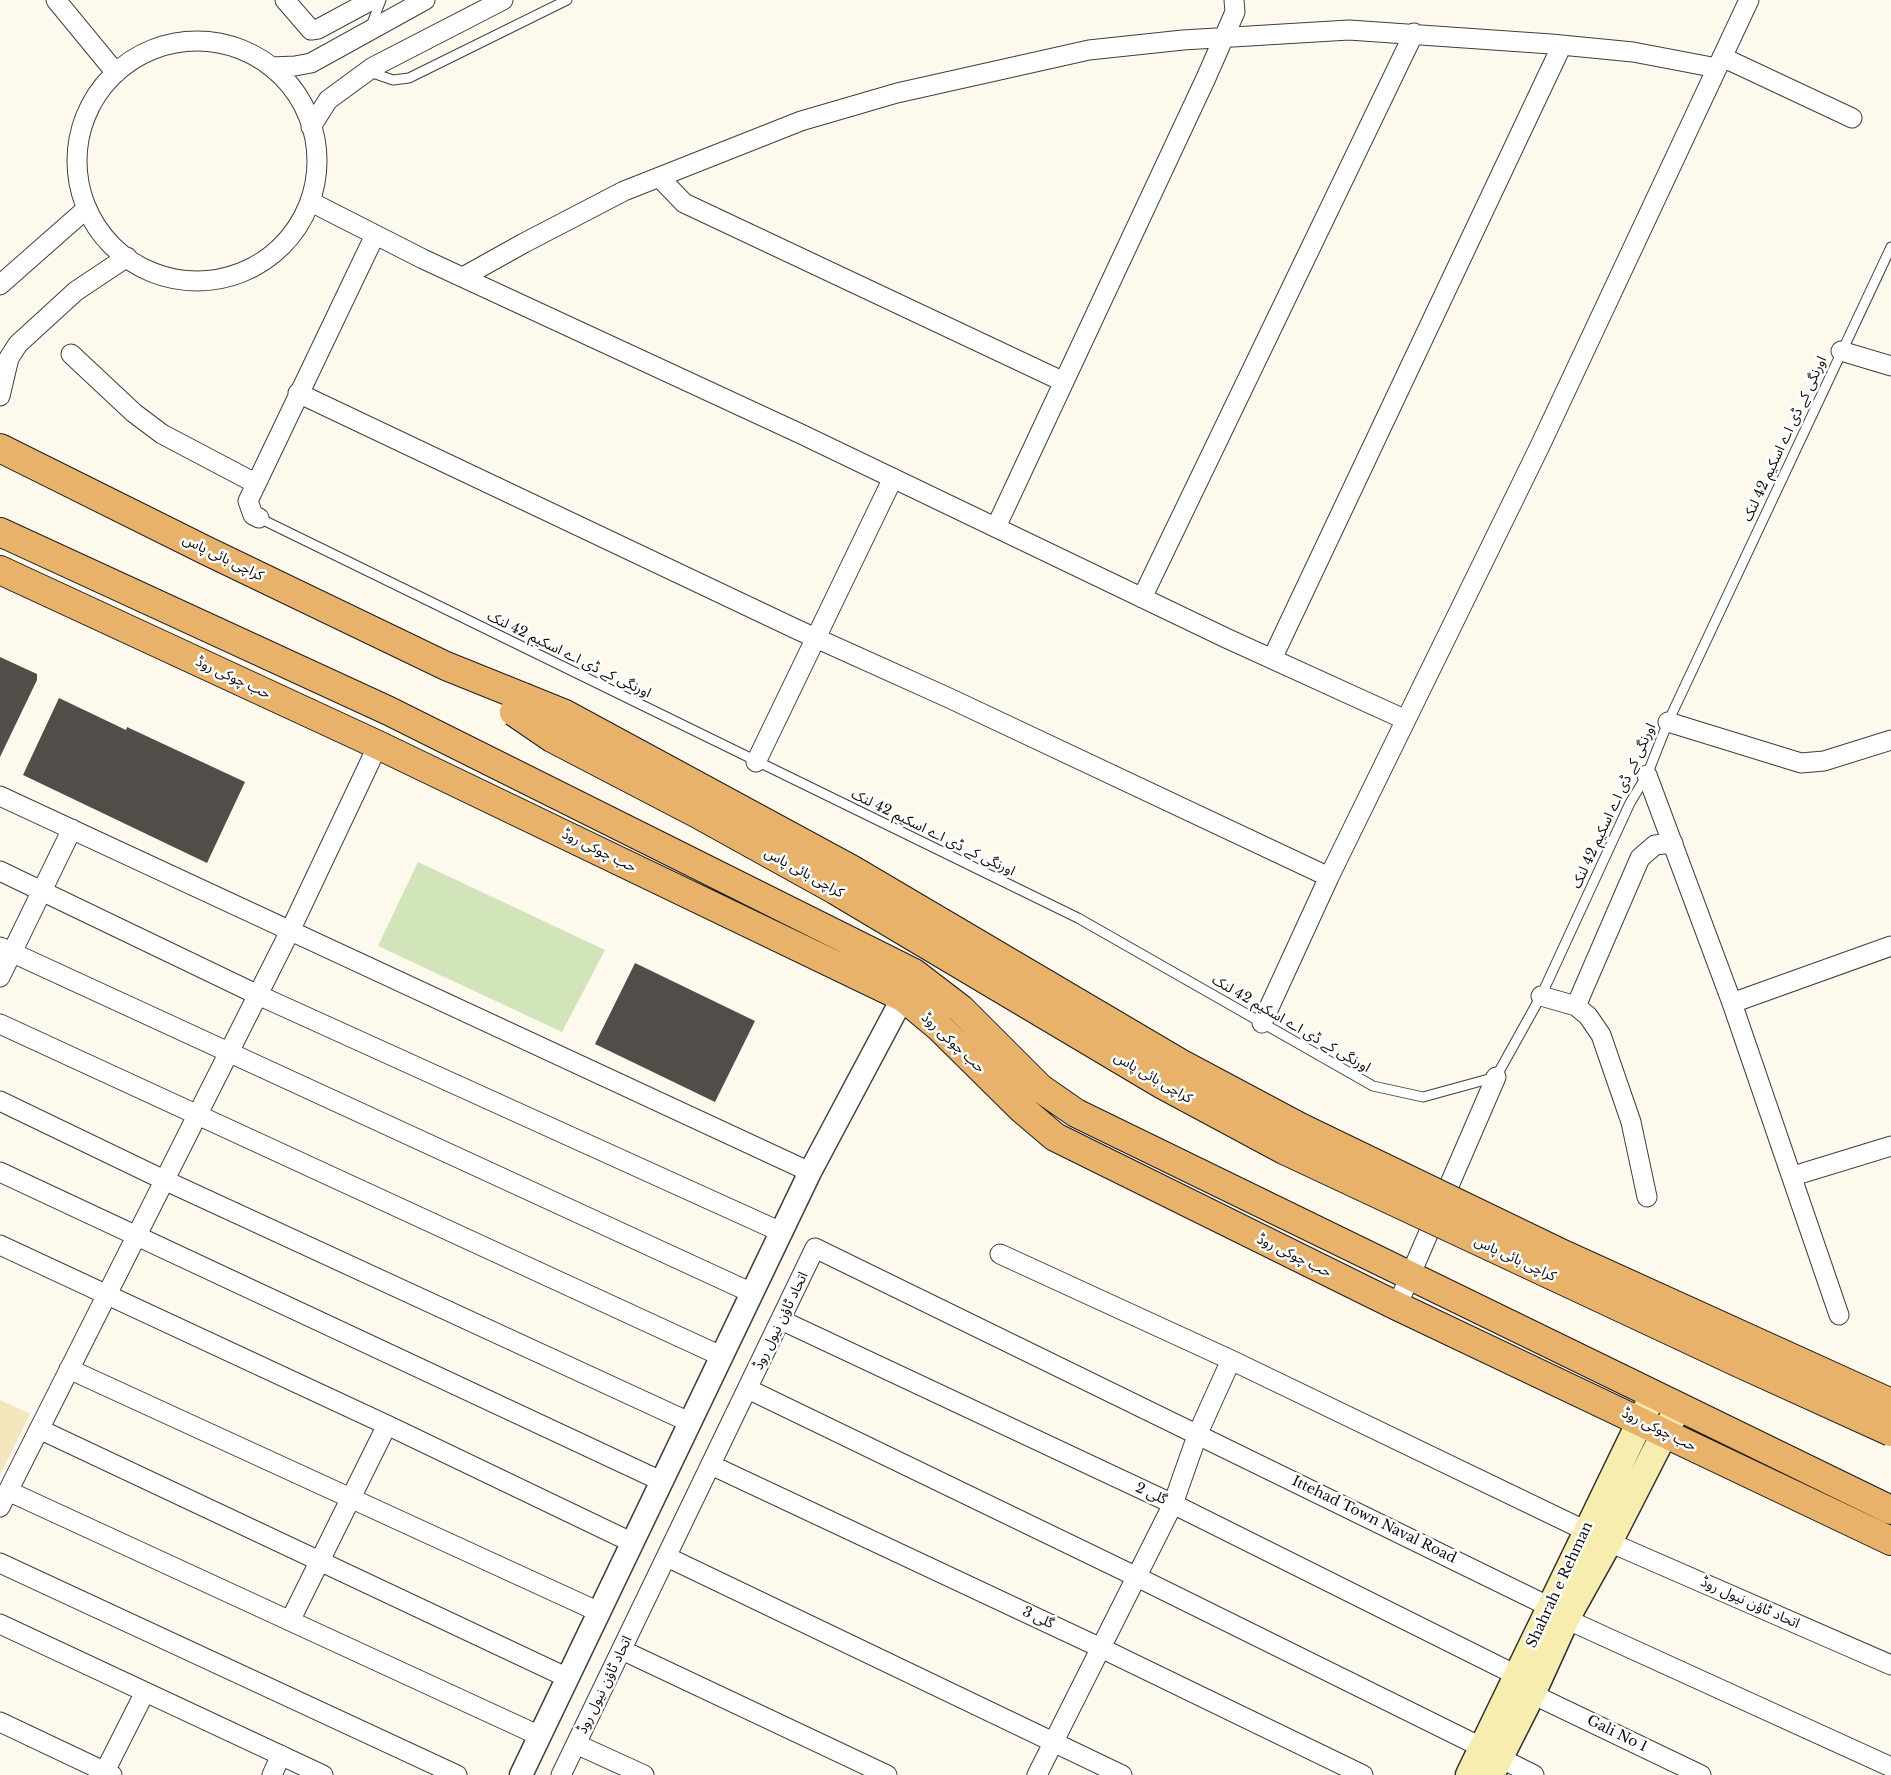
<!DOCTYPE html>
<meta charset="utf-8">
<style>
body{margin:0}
canvas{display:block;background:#fdf9ed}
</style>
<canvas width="1891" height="1775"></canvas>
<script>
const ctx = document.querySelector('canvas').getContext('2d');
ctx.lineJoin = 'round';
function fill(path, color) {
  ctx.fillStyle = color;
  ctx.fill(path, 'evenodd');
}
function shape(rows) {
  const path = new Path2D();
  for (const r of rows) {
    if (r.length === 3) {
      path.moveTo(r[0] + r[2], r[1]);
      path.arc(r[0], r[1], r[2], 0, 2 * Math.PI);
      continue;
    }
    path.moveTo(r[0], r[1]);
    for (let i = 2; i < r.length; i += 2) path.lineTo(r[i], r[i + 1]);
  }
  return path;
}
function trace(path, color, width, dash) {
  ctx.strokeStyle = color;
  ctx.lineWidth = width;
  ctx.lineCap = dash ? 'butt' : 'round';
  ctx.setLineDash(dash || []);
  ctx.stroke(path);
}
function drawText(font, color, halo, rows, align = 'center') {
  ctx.font = font + ' "Libre Baskerville","Noto Sans Arabic",serif';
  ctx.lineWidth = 5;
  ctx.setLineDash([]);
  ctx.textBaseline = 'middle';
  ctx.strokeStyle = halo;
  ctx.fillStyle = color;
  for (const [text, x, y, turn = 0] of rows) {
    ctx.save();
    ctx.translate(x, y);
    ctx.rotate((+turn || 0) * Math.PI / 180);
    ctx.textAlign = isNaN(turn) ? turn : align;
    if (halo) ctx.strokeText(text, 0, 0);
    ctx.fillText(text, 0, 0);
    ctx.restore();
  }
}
fill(shape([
 [418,862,605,950,562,1032,378,946]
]), '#d1e4ba');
fill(shape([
 [0,1400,30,1414,0,1475]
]), '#f4e7be');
fill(shape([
 [0,657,37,674,37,680,0,757],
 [59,698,126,730,127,727,245,782,207,863,23,775],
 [635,963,755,1021,715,1102,595,1044]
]), '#534d4a');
const service = shape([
 [371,26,381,0],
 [367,71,393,80,409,78,567,0],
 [259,518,1078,918,1373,1086,1423,1097,1496,1077,1541,996,1630,803,1647,775,1668,722,1891,247]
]);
const minor = shape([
 [56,0,116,73],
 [285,0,311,30,318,29,372,0],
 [197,161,120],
 [1722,57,1852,118],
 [272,67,295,66,311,63,425,0],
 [311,127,328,100,373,67,503,0],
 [659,177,684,203,1064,382],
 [313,203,423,259,801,434,1226,638,1406,720],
 [463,277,524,243,624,191,801,121,897,93,1089,50,1183,40,1349,30,1551,44,1633,52,1717,68],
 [0,285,85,210],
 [1841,351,1891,366],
 [71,354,134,413,162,434,255,483],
 [298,393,798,630,949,698,1329,877],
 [0,396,9,358,18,344,76,291,127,257],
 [259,518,253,515,248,501,375,235],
 [996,527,1206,78,1235,12,1234,0],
 [1142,598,1414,33],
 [1272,659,1562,45],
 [1668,722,1801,763,1824,761,1891,740],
 [756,762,893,478],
 [1647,775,1732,1003,1839,1315],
 [0,796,810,1172],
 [0,871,258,995,781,1232],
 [0,947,752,1293],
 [0,977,72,829],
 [1541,996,1576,1006,1588,1016,1601,1035,1631,1122,1647,1197],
 [1732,1003,1891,946],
 [1576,1006,1640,858,1655,845,1673,843],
 [1262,1023,1329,877,1539,448,1749,0],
 [0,1024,721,1356],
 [0,1101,164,1180,689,1422],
 [0,1172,661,1481],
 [1793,1176,1891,1146],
 [0,1245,387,1425,631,1542],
 [1000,1254,1231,1360,1609,1542,1891,1665],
 [1397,1306,1496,1077],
 [781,1320,1173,1504,1518,1676],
 [69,1369,599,1612],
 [748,1389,1137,1577,1483,1748],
 [39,1429,568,1678],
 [711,1465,1101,1648,1363,1775],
 [8,1491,540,1736],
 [0,1507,290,931,378,745],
 [667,1557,1122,1775],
 [0,1563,457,1775],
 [1566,1619,1891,1767],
 [290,1621,387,1425],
 [0,1624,323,1775],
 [622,1650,887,1775],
 [1532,1694,1701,1775],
 [0,1722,112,1775],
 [576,1744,644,1775],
 [1500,1758,1534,1775],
 [103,1775,145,1692],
 [272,1775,281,1755],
 [561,1775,815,1248,1550,1607],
 [1037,1775,1173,1504,1198,1433,1231,1360]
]);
const tertiary = shape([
 [521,1775,810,1172,910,984]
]);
const secondary = shape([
 [1469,1775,1653,1395],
 [1491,1775,1532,1694,1566,1619,1609,1542,1678,1407]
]);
const trunk = shape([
 [0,448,207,551,446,666,523,697],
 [0,532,389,711,914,973,961,1009,1040,1088,1076,1113,1891,1510],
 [0,570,378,745,904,998,940,1028,1022,1109,1055,1137,1397,1306,1891,1541]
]);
trace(service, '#3f3f3f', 11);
trace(minor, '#3f3f3f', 21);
trace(tertiary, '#3f3f3f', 25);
trace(secondary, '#2e2e2e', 29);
trace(trunk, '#1d1d1d', 30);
trace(service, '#fff', 9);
trace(minor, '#fff', 19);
trace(tertiary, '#fff', 22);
trace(secondary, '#f6edae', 26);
trace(trunk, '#e8b26a', 28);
const trunkBridge = shape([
 [523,697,565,714,851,869,1180,1063,1300,1127,1565,1255,1891,1403],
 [514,712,552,738,696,813,835,890,1163,1085,1284,1150,1739,1363,1891,1432]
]);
trace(trunkBridge, '#1d1d1d', 30, []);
trace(trunkBridge, '#e8b26a', 28);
drawText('14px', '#0c0c0c', '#fff', [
 ["اورنگی کے ڈی اے اسکیم 42 لنک",1785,439,-65],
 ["کراچی بائی پاس",223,558,26],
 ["اورنگی کے ڈی اے اسکیم 42 لنک",569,655,26],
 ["حب چوکی روڈ",233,678,25],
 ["اورنگی کے ڈی اے اسکیم 42 لنک",1614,806,-65],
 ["اورنگی کے ڈی اے اسکیم 42 لنک",933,833,26],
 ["حب چوکی روڈ",599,851,26],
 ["کراچی بائی پاس",804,873,29],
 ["اورنگی کے ڈی اے اسکیم 42 لنک",1291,1024,30],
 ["حب چوکی روڈ",953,1043,43],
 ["کراچی بائی پاس",1153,1078,30],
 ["حب چوکی روڈ",1294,1256,26],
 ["کراچی بائی پاس",1515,1259,25],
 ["اتحاد ٹاؤن نیول روڈ",781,1321,-64],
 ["حب چوکی روڈ",1659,1430,26],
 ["گلی 2",1151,1494,25],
 ["Ittehad Town Naval Road",1374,1520,26],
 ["Shahrah e Rehman",1560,1585,-65],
 ["اتحاد ٹاؤن نیول روڈ",1750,1603,24],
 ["گلی 3",1038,1618,25],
 ["اتحاد ٹاؤن نیول روڈ",605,1685,-64],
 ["Gali No 1",1617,1734,26]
]);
</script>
